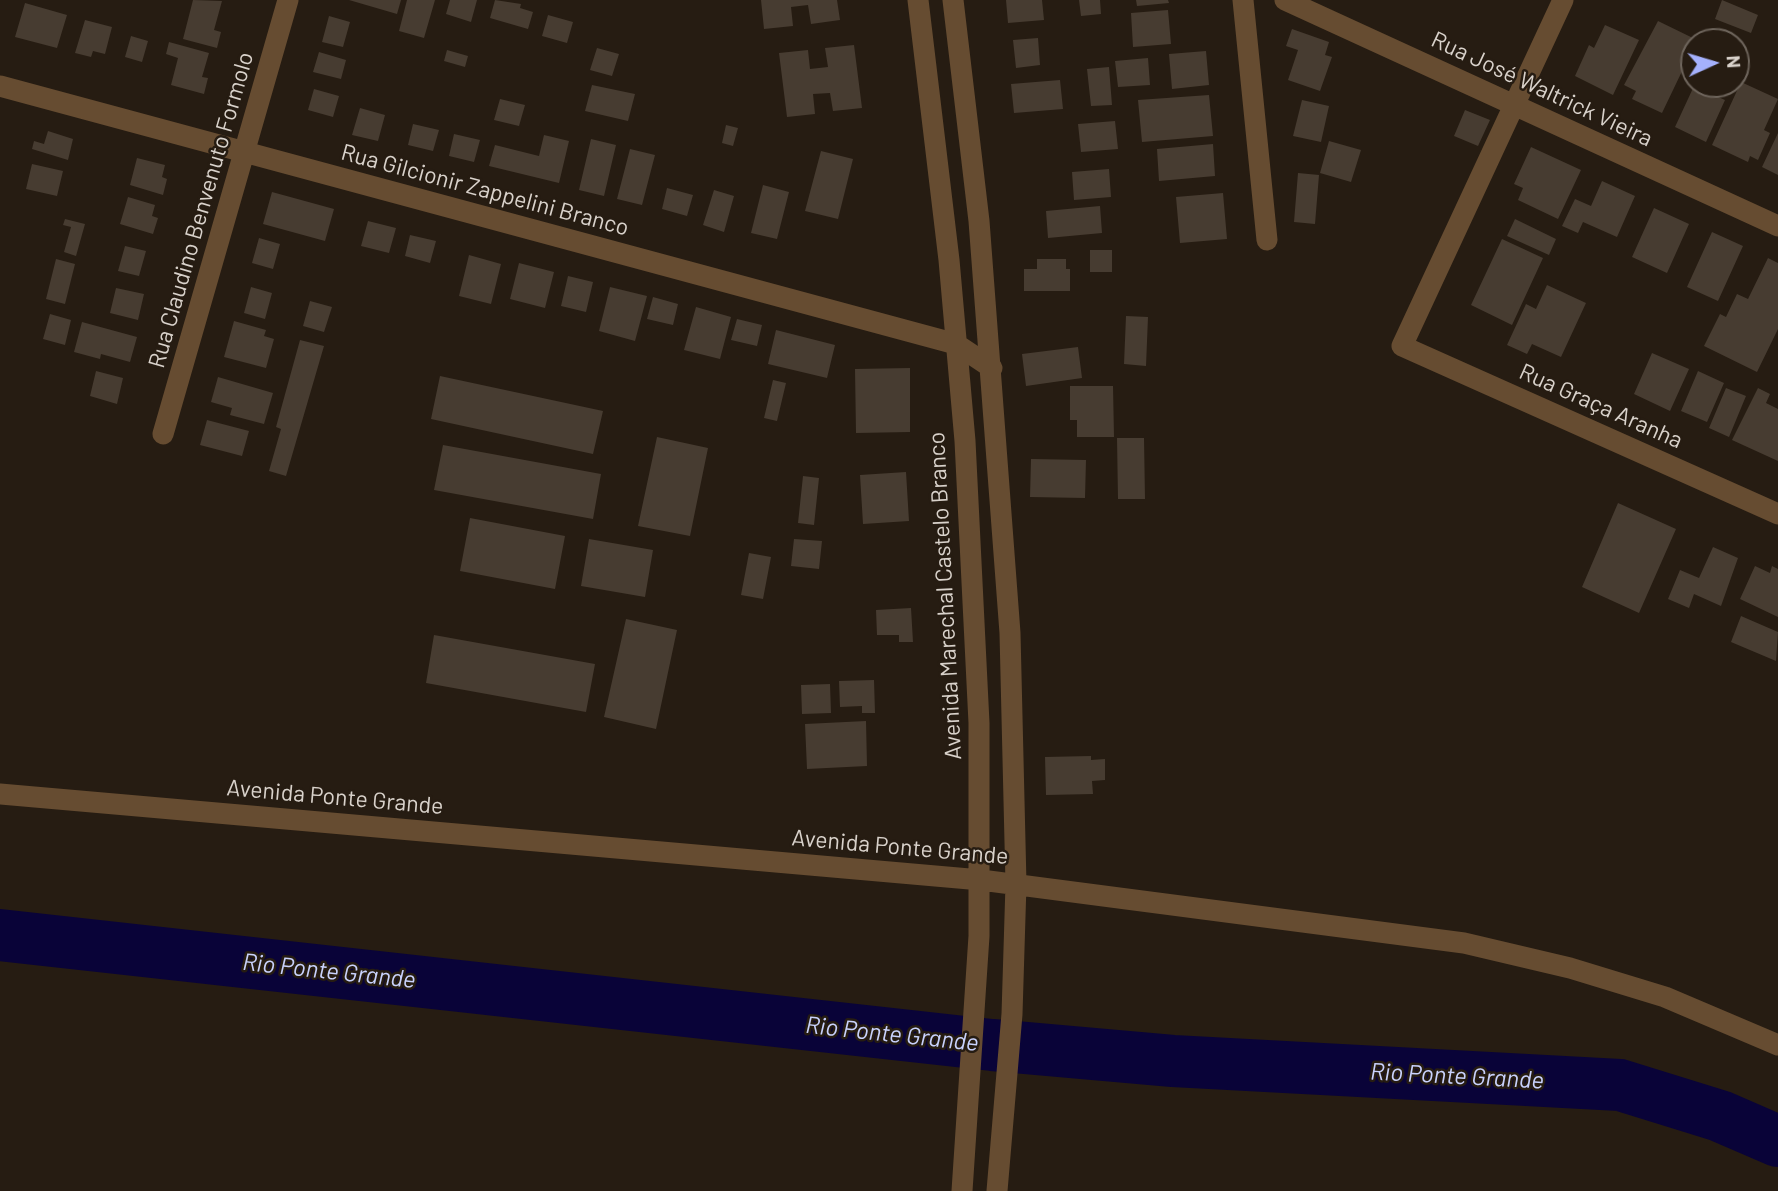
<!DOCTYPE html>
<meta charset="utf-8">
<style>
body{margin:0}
#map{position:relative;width:1778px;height:1191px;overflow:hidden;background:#261c12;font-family:Barlow,sans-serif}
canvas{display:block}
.north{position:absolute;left:1680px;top:28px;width:70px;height:70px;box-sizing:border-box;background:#261c12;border:2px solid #6e655c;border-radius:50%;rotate:86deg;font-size:19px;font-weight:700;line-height:28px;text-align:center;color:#d9d2cb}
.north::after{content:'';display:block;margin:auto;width:24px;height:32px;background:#a5b1fc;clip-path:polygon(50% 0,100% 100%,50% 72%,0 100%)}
</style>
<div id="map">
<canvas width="1778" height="1191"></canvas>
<div class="north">N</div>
</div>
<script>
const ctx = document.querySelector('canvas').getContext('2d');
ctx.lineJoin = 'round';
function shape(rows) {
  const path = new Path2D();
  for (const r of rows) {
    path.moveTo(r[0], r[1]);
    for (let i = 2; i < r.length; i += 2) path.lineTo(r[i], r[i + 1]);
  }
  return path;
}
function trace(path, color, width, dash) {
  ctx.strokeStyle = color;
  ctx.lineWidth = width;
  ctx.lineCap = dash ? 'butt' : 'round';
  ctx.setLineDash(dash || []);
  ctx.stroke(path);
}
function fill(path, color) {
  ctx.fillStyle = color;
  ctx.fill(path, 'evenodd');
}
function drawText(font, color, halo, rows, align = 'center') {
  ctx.font = font + ' Barlow,sans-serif';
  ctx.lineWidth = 5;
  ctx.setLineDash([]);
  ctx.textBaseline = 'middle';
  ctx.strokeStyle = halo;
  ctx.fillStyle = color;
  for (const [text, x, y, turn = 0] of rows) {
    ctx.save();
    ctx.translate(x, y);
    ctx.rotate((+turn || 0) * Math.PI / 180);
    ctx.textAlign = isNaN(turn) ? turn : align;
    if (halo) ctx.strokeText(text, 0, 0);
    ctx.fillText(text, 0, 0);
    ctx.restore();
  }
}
trace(shape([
 [0,935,992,1045,1173,1061,1620,1085,1720,1116,1778,1141]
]), '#090338', 52);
fill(shape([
 [193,0,222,1,214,30,221,32,217,48,183,39],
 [349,0,401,0,397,14],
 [407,0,435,0,424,38,399,31],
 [450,0,477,0,471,22,446,14],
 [495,0,521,4,520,8,533,12,528,29,490,18],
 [761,0,837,0,840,20,811,24,808,5,791,7,793,26,764,29],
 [1006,0,1042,0,1044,20,1008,23],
 [1079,0,1100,0,1101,14,1081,16],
 [1136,0,1168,0,1169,3,1137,6],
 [1722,0,1758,15,1751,33,1715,19],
 [25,3,67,15,57,48,15,37],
 [1168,10,1171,44,1133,47,1131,13],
 [548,15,573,22,567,43,542,36],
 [329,16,350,22,343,47,322,42],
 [85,20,112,27,105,54,93,51,91,57,75,53],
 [1658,21,1697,40,1662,113,1632,99,1636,91,1624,85],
 [1605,25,1639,40,1613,95,1575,76,1589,45,1594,48],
 [1292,29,1329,42,1325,55,1332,57,1320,91,1288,80,1298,50,1286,46],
 [131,36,148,41,142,62,125,57],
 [1038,38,1040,65,1016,68,1013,40],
 [169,42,209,53,202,77,208,78,204,94,171,85,178,58,166,54],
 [854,45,862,108,833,111,830,93,813,94,815,114,787,117,779,53,808,50,810,69,828,67,825,48],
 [597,48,619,54,612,76,590,70],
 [447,50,468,56,465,67,444,61],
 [1206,51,1209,85,1172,89,1169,54],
 [319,52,346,60,341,79,313,72],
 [1148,58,1150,85,1118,87,1115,61],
 [1109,67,1112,105,1091,106,1087,69],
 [1060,80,1063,109,1014,113,1011,84],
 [1741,82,1778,99,1764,130,1770,133,1758,160,1750,156,1748,162,1712,145],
 [592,85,635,94,628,121,585,111],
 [1694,86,1725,100,1706,142,1675,127],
 [314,89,339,96,333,117,308,110],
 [1209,95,1213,136,1142,142,1138,100],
 [500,99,525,105,519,126,494,120],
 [1302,100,1329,106,1321,142,1293,136],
 [360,108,385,115,378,141,352,135],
 [1465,110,1490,120,1478,146,1454,136],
 [1115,121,1118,149,1081,152,1078,124],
 [413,124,439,130,433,151,408,145],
 [726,125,738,128,733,146,722,143],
 [48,131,73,139,68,160,32,149,34,141,44,144],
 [1778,133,1778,175,1762,167],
 [454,134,480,140,474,162,449,156],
 [544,135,569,141,559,183,489,166,495,145,539,156],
 [591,139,616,145,604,196,579,190],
 [1329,141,1361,150,1351,182,1320,173],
 [1213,144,1215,176,1159,181,1157,149],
 [1531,147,1581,170,1558,219,1518,200,1523,188,1514,184],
 [630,149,655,155,642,205,617,199],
 [821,151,853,159,838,219,805,211],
 [137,158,165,165,162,177,167,179,163,195,130,185],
 [32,164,63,171,57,196,26,189],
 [1109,169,1111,197,1074,200,1072,172],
 [1298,173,1319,175,1315,224,1294,222],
 [1602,181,1635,196,1617,237,1583,222,1578,233,1562,226,1575,199,1591,206],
 [763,185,789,192,777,239,751,233],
 [667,188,693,195,687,216,662,209],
 [714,190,734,196,724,232,703,225],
 [272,192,334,209,325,241,263,224],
 [1223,193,1227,239,1180,243,1176,197],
 [128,197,155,205,152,216,158,218,153,234,120,224],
 [1100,206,1102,233,1048,238,1046,211],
 [1654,208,1689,224,1667,273,1632,257],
 [65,219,85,224,76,256,64,252,71,227,63,225],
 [1515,219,1556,239,1549,255,1507,236],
 [368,221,396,228,389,253,361,246],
 [1712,232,1743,246,1718,301,1687,287],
 [410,235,436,241,430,263,405,256],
 [259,238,280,244,273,269,252,263],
 [1502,239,1543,258,1512,325,1471,305],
 [125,246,146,251,139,276,118,271],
 [1090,250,1112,250,1112,272,1090,272],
 [469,255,501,264,491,304,459,296],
 [1768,258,1778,263,1778,329,1757,372,1704,346,1720,314,1726,317,1737,294,1748,299],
 [56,259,75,264,65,304,46,299],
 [1037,259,1066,259,1066,269,1070,269,1070,291,1024,291,1024,269,1037,269],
 [519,263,554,272,545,308,510,299],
 [568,276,593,282,586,312,561,306],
 [1547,285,1586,303,1561,357,1532,344,1527,354,1507,345,1526,304,1536,309],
 [251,287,272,293,265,319,244,313],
 [610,287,647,296,635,341,599,331],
 [116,288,144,294,138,320,110,313],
 [653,297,678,304,673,325,647,319],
 [310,301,332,307,324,332,303,326],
 [696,307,731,317,720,359,684,350],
 [50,314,71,320,65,345,43,339],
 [1126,316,1148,317,1146,366,1124,364],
 [737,319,762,325,757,346,731,340],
 [234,321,266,330,264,336,274,339,266,368,224,357],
 [82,322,137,337,130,362,101,354,100,359,74,352],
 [776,330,835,345,827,378,768,364],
 [300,340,324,346,286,476,269,471,281,429,276,427],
 [1078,347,1082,378,1026,386,1022,354],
 [1652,353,1689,369,1670,411,1634,394],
 [910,368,910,432,856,433,855,369],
 [96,371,123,378,117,404,90,396],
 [1698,371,1724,383,1707,422,1681,411],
 [440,376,603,411,593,454,431,419],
 [218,377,273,393,264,424,230,415,232,408,211,402],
 [773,380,786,383,777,421,764,418],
 [1070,386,1113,386,1114,437,1077,437,1077,420,1070,420],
 [1726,388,1746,396,1729,437,1709,428],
 [1758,388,1770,394,1766,403,1778,409,1778,461,1732,440],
 [207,420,249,431,242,456,200,445],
 [657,437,708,448,690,536,638,526],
 [1117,438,1144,438,1145,499,1118,499],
 [443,445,601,474,593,519,434,490],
 [1031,459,1086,460,1085,498,1030,497],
 [906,472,909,521,863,524,860,475],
 [803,476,819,478,814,525,798,523],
 [1618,503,1676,529,1639,613,1582,587],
 [470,518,565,536,555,589,460,571],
 [589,539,653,550,645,597,581,586],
 [794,539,822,541,819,569,791,566],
 [1713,547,1738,558,1721,606,1694,594,1689,608,1668,599,1680,570,1699,578],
 [749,553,771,557,763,599,741,595],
 [1755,566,1770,573,1772,566,1778,569,1778,617,1740,599],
 [911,608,913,642,899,642,899,635,877,635,876,610],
 [1741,616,1778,632,1776,661,1731,642],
 [626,619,677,630,656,729,604,717],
 [434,635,595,664,586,712,426,683],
 [874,680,875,713,862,713,862,706,840,707,839,681],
 [830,684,831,713,802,714,801,685],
 [866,721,867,766,807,769,805,724],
 [1091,756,1091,760,1105,759,1105,780,1092,781,1093,794,1046,795,1045,757]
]), '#473c31');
trace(shape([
 [918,0,949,260,965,441,979,723,979,936,962,1191],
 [953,0,979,221,1010,633,1016,884,1012,1014,997,1191],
 [1243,0,1267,240],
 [1285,0,1778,226],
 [1563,0,1402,346,1778,514],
 [0,86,956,344,992,368],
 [163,434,288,0],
 [0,794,981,880,1464,943,1570,968,1665,997,1778,1045]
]), '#664c31', 21);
drawText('23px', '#d9d2cb', '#261c12', [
 ["Rua José Waltrick Vieira",1542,89,25],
 ["Rua Gilcionir Zappelini Branco",485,190,15],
 ["Rua Claudino Benvenuto Formolo",201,210,-74],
 ["Rua Graça Aranha",1601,406,24],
 ["Avenida Marechal Castelo Branco",945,596,-93],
 ["Avenida Ponte Grande",335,797,5],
 ["Avenida Ponte Grande",900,847,5]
]);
drawText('italic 24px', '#c9d2fd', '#261c12', [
 ["Rio Ponte Grande",329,971,6],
 ["Rio Ponte Grande",892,1034,6],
 ["Rio Ponte Grande",1457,1076,3]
]);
</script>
